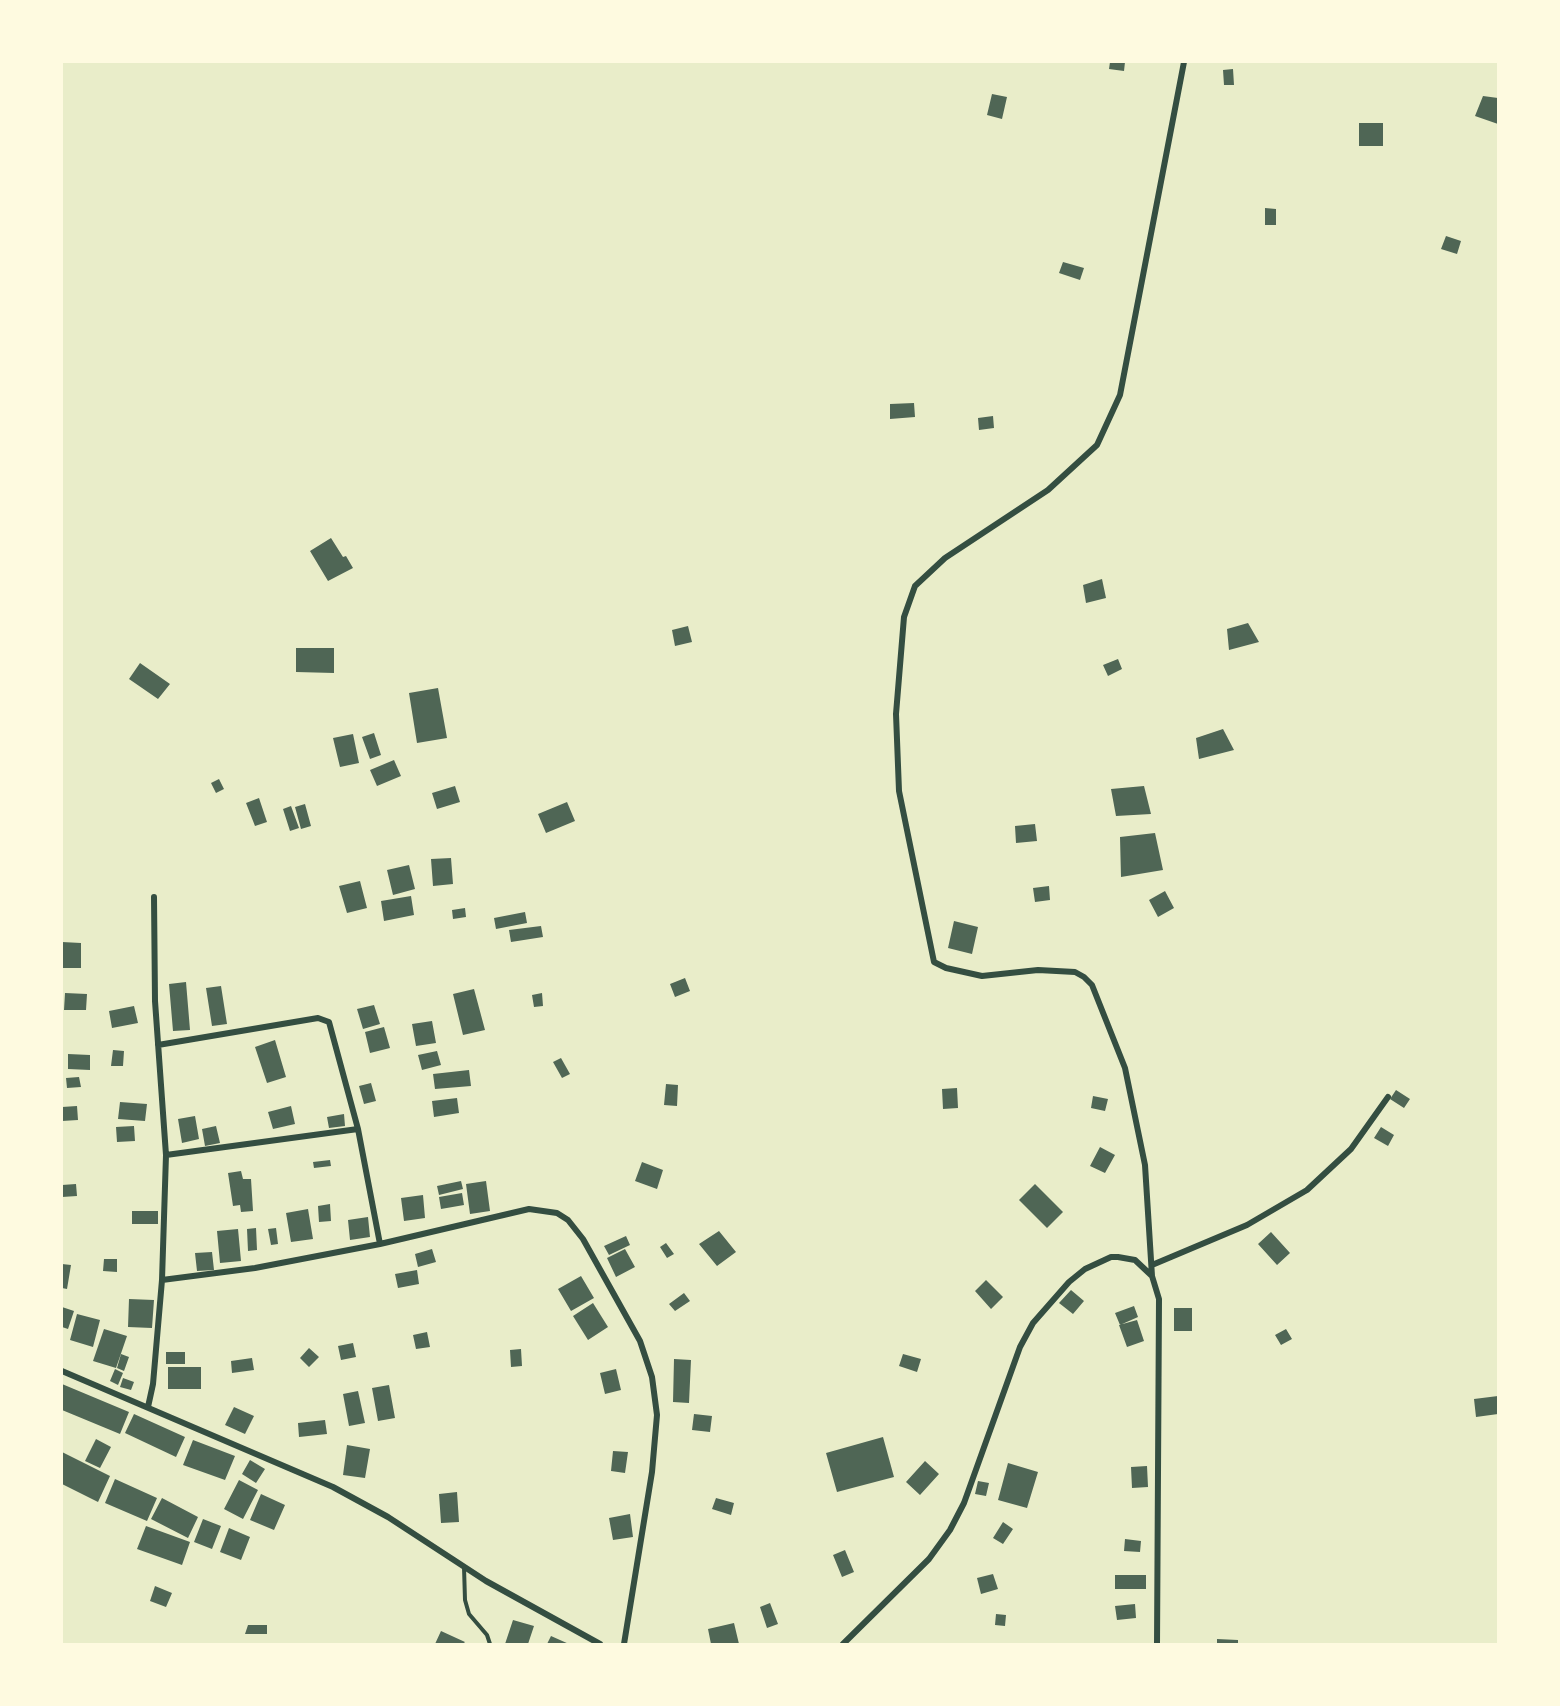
<!DOCTYPE html>
<style>
body{margin:0}
#map{position:relative;width:1560px;height:1706px;overflow:hidden;background:#e9edc9;font-family:"Source Sans 3",sans-serif}
canvas{display:block}
.frame{position:absolute;inset:0;border:63px solid #fefae0;pointer-events:none}
</style>
<div id="map">
<canvas width="1560" height="1706"></canvas>
<div class="frame"></div>
</div>
<script>
const ctx = document.querySelector('canvas').getContext('2d');
ctx.lineJoin = 'round';
function fill(path, color) {
  ctx.fillStyle = color;
  ctx.fill(path, 'evenodd');
}
function shape(rows) {
  const path = new Path2D();
  for (const r of rows) {
    path.moveTo(r[0], r[1]);
    for (let i = 2; i < r.length; i += 2) path.lineTo(r[i], r[i + 1]);
  }
  return path;
}
function trace(path, color, width, dash) {
  ctx.strokeStyle = color;
  ctx.lineWidth = width;
  ctx.lineCap = dash ? 'butt' : 'round';
  ctx.setLineDash(dash || []);
  ctx.stroke(path);
}
fill(shape([
 [1110,62,1125,62,1124,71,1109,69],
 [1233,69,1234,85,1224,85,1223,70],
 [992,94,1007,97,1002,119,987,115],
 [1483,96,1498,98,1498,124,1475,116],
 [1359,123,1383,123,1383,146,1359,146],
 [1265,208,1276,209,1276,225,1265,225],
 [1446,236,1461,241,1457,254,1441,249],
 [1063,262,1084,268,1080,280,1059,273],
 [914,403,915,417,890,419,890,404],
 [993,416,994,428,979,430,978,418],
 [331,538,343,557,346,556,353,568,328,581,310,551],
 [1102,579,1106,598,1086,603,1083,585],
 [1248,623,1259,642,1229,650,1227,629],
 [688,626,692,642,675,646,672,630],
 [296,648,334,648,334,673,296,672],
 [1118,659,1122,669,1108,676,1103,665],
 [140,663,170,684,158,699,129,679],
 [438,688,447,738,417,743,409,693],
 [1223,729,1234,750,1199,759,1196,738],
 [374,733,381,755,370,759,362,737],
 [353,734,359,763,340,767,333,738],
 [394,760,401,776,377,786,370,770],
 [219,779,224,789,216,793,211,783],
 [455,786,460,802,437,809,432,793],
 [1144,786,1151,814,1116,816,1111,789],
 [259,798,267,822,255,826,246,803],
 [567,802,575,821,546,833,538,814],
 [305,804,311,826,301,829,295,807],
 [291,806,299,828,290,831,283,809],
 [1035,824,1037,841,1016,843,1015,826],
 [1155,833,1163,870,1121,877,1120,837],
 [451,858,453,884,433,886,431,859],
 [409,865,415,889,393,895,387,870],
 [360,881,367,908,347,913,339,886],
 [1049,886,1050,900,1035,902,1033,888],
 [1165,891,1174,908,1158,917,1149,900],
 [411,896,414,915,384,921,381,901],
 [465,908,466,917,453,919,452,910],
 [525,912,527,923,496,929,494,918],
 [954,921,978,927,972,954,948,948],
 [541,926,543,937,511,942,509,930],
 [62,942,81,943,81,968,62,968],
 [685,978,690,991,675,997,670,984],
 [186,982,190,1030,173,1031,169,984],
 [221,986,227,1024,212,1026,206,988],
 [474,989,485,1030,463,1035,453,994],
 [65,993,87,994,86,1010,64,1010],
 [542,993,543,1006,534,1007,532,995],
 [374,1005,380,1024,363,1029,357,1009],
 [134,1006,138,1023,112,1028,109,1011],
 [432,1021,436,1043,416,1046,412,1024],
 [384,1027,390,1048,370,1053,365,1032],
 [275,1040,286,1077,267,1083,255,1047],
 [113,1050,124,1051,123,1066,111,1066],
 [437,1051,441,1065,422,1070,418,1055],
 [68,1054,90,1055,90,1070,68,1069],
 [561,1058,570,1074,562,1078,553,1062],
 [469,1070,471,1086,435,1089,433,1074],
 [79,1077,81,1087,67,1088,66,1078],
 [371,1083,376,1101,364,1104,359,1086],
 [666,1084,678,1085,677,1106,664,1105],
 [957,1088,958,1108,943,1109,942,1089],
 [1396,1090,1410,1099,1404,1108,1390,1099],
 [1093,1096,1108,1099,1105,1111,1091,1108],
 [457,1098,459,1113,434,1117,432,1101],
 [120,1102,147,1104,145,1121,118,1119],
 [77,1106,78,1120,62,1121,62,1107],
 [291,1106,295,1124,273,1129,268,1112],
 [344,1114,345,1126,329,1128,327,1117],
 [195,1116,199,1139,182,1143,178,1119],
 [134,1126,135,1141,117,1142,116,1127],
 [216,1126,220,1143,205,1146,202,1129],
 [1381,1127,1394,1135,1388,1146,1374,1138],
 [1100,1147,1115,1155,1105,1173,1090,1166],
 [330,1160,331,1166,314,1168,313,1162],
 [642,1162,663,1170,657,1189,635,1181],
 [241,1171,243,1179,251,1179,253,1211,241,1212,240,1205,233,1206,228,1173],
 [461,1181,463,1189,439,1195,437,1186],
 [486,1181,490,1211,470,1214,466,1184],
 [76,1184,77,1196,62,1197,62,1185],
 [1035,1184,1063,1212,1047,1228,1019,1200],
 [462,1193,464,1205,441,1209,439,1197],
 [423,1195,425,1218,404,1221,401,1198],
 [330,1204,331,1221,319,1222,318,1206],
 [308,1209,313,1239,291,1242,286,1213],
 [132,1211,158,1211,158,1224,132,1224],
 [368,1217,370,1237,350,1240,348,1220],
 [256,1228,257,1250,248,1251,247,1229],
 [276,1228,278,1244,271,1245,268,1229],
 [238,1229,241,1261,220,1263,217,1231],
 [719,1231,736,1252,717,1266,699,1244],
 [1271,1232,1290,1253,1277,1265,1258,1244],
 [626,1236,630,1245,609,1255,604,1246],
 [666,1243,674,1254,667,1258,660,1247],
 [432,1249,436,1262,418,1267,415,1254],
 [625,1249,635,1267,616,1277,607,1258],
 [212,1252,214,1270,197,1271,195,1253],
 [104,1259,117,1259,117,1272,103,1271],
 [62,1264,71,1265,67,1289,62,1288],
 [417,1270,419,1284,398,1288,395,1274],
 [581,1276,594,1298,571,1311,558,1289],
 [986,1280,1003,1297,991,1309,975,1291],
 [1071,1290,1084,1301,1073,1314,1059,1303],
 [684,1293,690,1301,675,1311,669,1304],
 [129,1299,154,1300,152,1328,128,1327],
 [593,1303,608,1327,588,1340,573,1316],
 [1134,1306,1138,1317,1120,1325,1115,1313],
 [62,1307,74,1311,68,1329,62,1327],
 [1174,1308,1192,1308,1192,1331,1174,1331],
 [77,1314,100,1320,93,1347,70,1340],
 [1137,1320,1144,1341,1127,1347,1119,1325],
 [104,1329,127,1336,116,1368,93,1361],
 [1286,1329,1292,1339,1281,1345,1275,1335],
 [427,1332,430,1347,416,1349,413,1335],
 [353,1343,356,1357,341,1360,338,1346],
 [309,1348,319,1357,309,1367,300,1358],
 [521,1349,522,1366,511,1367,510,1350],
 [166,1352,185,1352,185,1364,166,1364],
 [121,1354,129,1357,124,1371,117,1368],
 [903,1354,921,1359,917,1372,899,1366],
 [252,1358,254,1370,232,1373,231,1361],
 [674,1359,691,1360,689,1403,673,1402],
 [168,1367,201,1367,201,1389,168,1389],
 [115,1369,123,1373,118,1385,110,1381],
 [616,1369,621,1390,605,1394,600,1373],
 [123,1378,134,1382,131,1390,120,1387],
 [62,1384,129,1412,120,1434,62,1410],
 [389,1385,395,1418,378,1421,372,1388],
 [358,1391,365,1423,349,1426,343,1394],
 [1498,1396,1498,1414,1476,1417,1474,1399],
 [234,1407,254,1416,245,1434,225,1425],
 [134,1414,185,1437,176,1457,125,1433],
 [694,1414,712,1416,710,1432,692,1430],
 [325,1420,327,1434,299,1437,298,1423],
 [883,1437,894,1477,837,1492,826,1453],
 [96,1439,111,1447,100,1468,85,1461],
 [193,1440,235,1456,225,1480,183,1465],
 [347,1445,370,1449,365,1478,343,1475],
 [613,1451,628,1452,625,1473,611,1471],
 [62,1452,110,1476,98,1502,62,1484],
 [250,1460,265,1469,256,1483,242,1474],
 [925,1461,939,1474,920,1495,906,1482],
 [1008,1463,1038,1472,1027,1508,998,1500],
 [1147,1466,1148,1487,1132,1488,1131,1467],
 [115,1479,157,1498,147,1521,105,1503],
 [239,1480,258,1490,243,1519,224,1509],
 [978,1481,989,1483,986,1496,975,1494],
 [457,1492,459,1522,441,1523,439,1494],
 [261,1494,285,1505,274,1530,250,1520],
 [162,1498,198,1517,188,1538,151,1519],
 [716,1498,734,1503,731,1515,712,1509],
 [630,1514,633,1537,613,1540,609,1518],
 [203,1519,221,1526,212,1549,194,1542],
 [1003,1522,1013,1529,1003,1544,993,1538],
 [146,1526,190,1542,182,1565,137,1549],
 [229,1528,250,1537,241,1560,220,1552],
 [1125,1539,1141,1541,1140,1552,1124,1551],
 [845,1550,854,1572,842,1577,833,1555],
 [993,1574,998,1589,981,1594,977,1578],
 [1115,1575,1146,1575,1146,1589,1115,1589],
 [155,1586,172,1593,166,1607,150,1601],
 [770,1603,778,1624,767,1628,760,1607],
 [1135,1604,1136,1618,1117,1620,1115,1606],
 [996,1614,1006,1615,1005,1626,995,1625],
 [513,1620,534,1626,528,1644,505,1644],
 [734,1623,739,1644,711,1644,708,1629],
 [248,1625,267,1625,267,1634,245,1634],
 [441,1631,465,1642,463,1644,435,1644],
 [551,1636,569,1644,547,1644],
 [1217,1639,1238,1640,1238,1644,1217,1644]
]), '#4f6655');
trace(shape([
 [464,1567,465,1600,469,1614,487,1635,490,1644]
]), '#344e41', 4);
trace(shape([
 [158,1045,318,1018,329,1022,358,1129,380,1244],
 [166,1155,358,1129],
 [1152,1265,1247,1225,1307,1190,1351,1149,1388,1097],
 [1152,1276,1145,1165,1125,1068,1092,985,1084,977,1075,972,1038,970,982,976,946,968,934,962,899,791,896,714,904,617,915,586,945,558,1048,490,1097,445,1120,395,1184,62],
 [162,1280,255,1268,380,1244,529,1209,557,1213,568,1220,583,1239,640,1341,652,1377,657,1415,652,1472,624,1644],
 [62,1371,333,1487,388,1517,486,1581,600,1644],
 [148,1407,153,1384,162,1280,166,1155,155,1001,154,897],
 [843,1644,929,1559,950,1530,964,1503,1020,1347,1033,1323,1069,1282,1085,1269,1111,1257,1118,1257,1135,1260,1152,1276,1159,1299,1157,1644]
]), '#344e41', 6);
</script>
